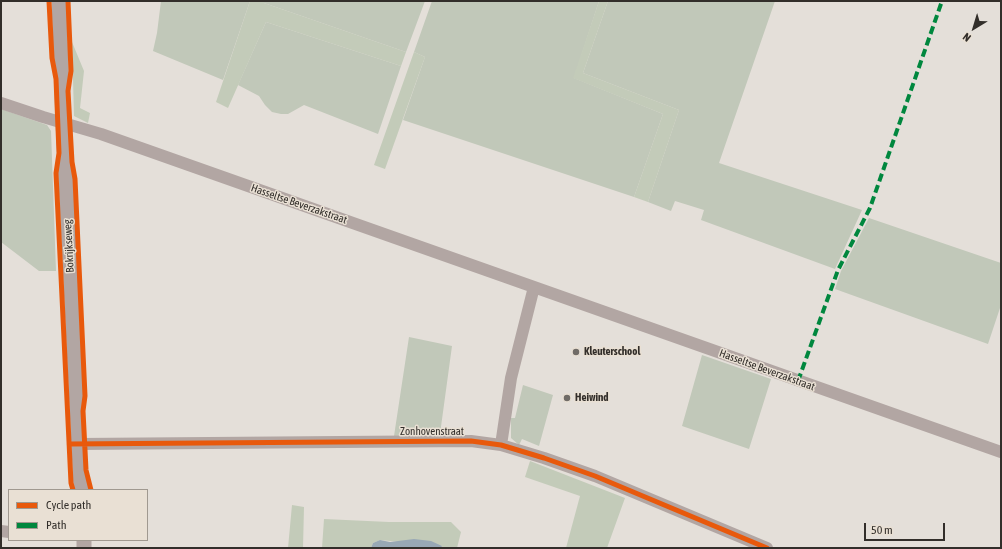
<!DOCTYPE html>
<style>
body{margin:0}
#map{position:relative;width:1002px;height:549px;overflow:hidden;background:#e4dfd9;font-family:"Asap Condensed",sans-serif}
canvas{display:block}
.frame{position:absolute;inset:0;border:2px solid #322e2a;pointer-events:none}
.legend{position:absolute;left:8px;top:489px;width:140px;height:52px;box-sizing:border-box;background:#e9e0d4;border:1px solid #a09990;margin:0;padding:5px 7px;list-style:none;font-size:12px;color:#322e2a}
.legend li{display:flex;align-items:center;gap:8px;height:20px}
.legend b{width:20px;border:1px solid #a09990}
.north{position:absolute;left:954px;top:8px;width:40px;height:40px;-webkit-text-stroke:3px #e9e0d4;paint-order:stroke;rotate:218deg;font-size:11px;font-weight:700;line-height:16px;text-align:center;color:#322e2a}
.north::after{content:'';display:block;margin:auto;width:14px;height:18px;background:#322e2a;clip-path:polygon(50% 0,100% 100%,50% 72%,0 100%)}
.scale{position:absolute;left:864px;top:523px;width:81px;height:18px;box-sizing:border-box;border:2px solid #322e2a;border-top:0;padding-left:5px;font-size:12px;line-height:14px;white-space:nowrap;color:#322e2a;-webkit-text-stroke:3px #e9e0d4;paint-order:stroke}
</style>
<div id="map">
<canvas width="1002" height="549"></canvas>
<div class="frame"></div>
<ul class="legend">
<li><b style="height:5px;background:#e8590c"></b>Cycle path</li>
<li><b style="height:5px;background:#00873e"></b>Path</li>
</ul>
<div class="north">N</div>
<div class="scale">50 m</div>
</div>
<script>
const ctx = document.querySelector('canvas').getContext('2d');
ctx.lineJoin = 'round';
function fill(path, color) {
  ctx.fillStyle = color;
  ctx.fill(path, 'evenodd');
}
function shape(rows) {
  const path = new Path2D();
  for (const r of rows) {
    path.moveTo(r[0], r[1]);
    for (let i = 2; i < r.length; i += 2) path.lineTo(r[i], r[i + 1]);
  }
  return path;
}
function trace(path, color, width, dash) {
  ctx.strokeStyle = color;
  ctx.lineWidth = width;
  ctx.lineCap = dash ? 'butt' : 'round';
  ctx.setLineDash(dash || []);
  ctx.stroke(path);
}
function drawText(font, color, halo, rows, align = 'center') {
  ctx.font = font + ' "Asap Condensed",sans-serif';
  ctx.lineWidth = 3;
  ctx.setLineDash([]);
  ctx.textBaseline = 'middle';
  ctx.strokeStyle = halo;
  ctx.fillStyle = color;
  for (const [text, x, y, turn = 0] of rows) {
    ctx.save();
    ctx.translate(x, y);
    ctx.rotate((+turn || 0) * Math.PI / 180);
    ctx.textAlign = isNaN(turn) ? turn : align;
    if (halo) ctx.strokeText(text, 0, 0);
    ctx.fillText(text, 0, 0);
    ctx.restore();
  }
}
fill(shape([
 [161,1,250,1,223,80,153,51,157,33],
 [264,1,425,1,406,52,264,3],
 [432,1,599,1,574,78,663,114,634,197,403,120,425,57,414,52],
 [608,1,775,1,719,163,862,210,835,269,701,220,704,210,675,201,671,211,648,202,679,110,583,73],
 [266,22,401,66,378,134,304,105,288,114,281,114,272,112,265,105,259,96,238,85],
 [1,109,47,125,51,131,56,271,39,271,1,242],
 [869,218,1001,263,1001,305,988,344,835,289,841,271],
 [409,337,452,346,440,434,394,436],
 [702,355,771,379,749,449,682,426],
 [523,385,553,395,539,446,522,439,519,445,511,438,511,418,515,418]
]), '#c1c8b9');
fill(shape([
 [250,1,264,1,264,3,406,52,401,66,266,22,228,108,216,102],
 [599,1,608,1,583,73,679,110,648,202,634,197,663,114,573,78],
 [72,42,84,71,80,108,90,113,88,123,74,116],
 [414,52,425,57,385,169,374,165],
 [530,461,625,498,607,548,566,548,580,496,525,477],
 [292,505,304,507,303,548,288,548],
 [324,519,389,522,451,522,461,532,457,548,441,548,442,546,380,540,373,543,371,548,322,548]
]), '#c3cbb9');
fill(shape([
 [414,539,431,541,442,546,441,548,371,548,373,543,380,540,390,542]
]), '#98a8b5');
trace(shape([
 [1,103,43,117,101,134,1001,452],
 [78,444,471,441,501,445,544,458,595,476,767,548],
 [501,445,511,378,534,287],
 [1,531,9,532]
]), '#b2a6a3', 12);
trace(shape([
 [59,1,63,122,81,490],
 [84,540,84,548]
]), '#b2a6a3', 15);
trace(shape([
 [798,381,838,270,870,208,942,1]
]), '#00873e', 4, [8, 4]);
trace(shape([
 [49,1,52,58,56,79,59,153,56,173,71,483,73,490],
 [68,1,71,71,68,91,72,162,75,179,85,396,83,411,86,470,91,490],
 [69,444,471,441,501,445,544,458,595,476,767,548]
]), '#e8590c', 5);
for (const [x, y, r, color] of [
 [576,352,4,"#706c67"],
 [567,398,4,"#706c67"]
]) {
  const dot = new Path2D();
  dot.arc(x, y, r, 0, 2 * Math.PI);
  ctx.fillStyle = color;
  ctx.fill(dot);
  trace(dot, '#e9e0d4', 1.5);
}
drawText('11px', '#322e2a', '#e9e0d4', [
 ["Hasseltse Beverzakstraat",299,204,19],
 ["Bokrijkseweg",69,246,-93],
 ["Hasseltse Beverzakstraat",767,370,20],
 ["Zonhovenstraat",432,432]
]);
drawText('bold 11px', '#322e2a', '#e9e0d4', [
 ["Kleuterschool",584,352],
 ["Heiwind",575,398]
], 'left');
</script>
